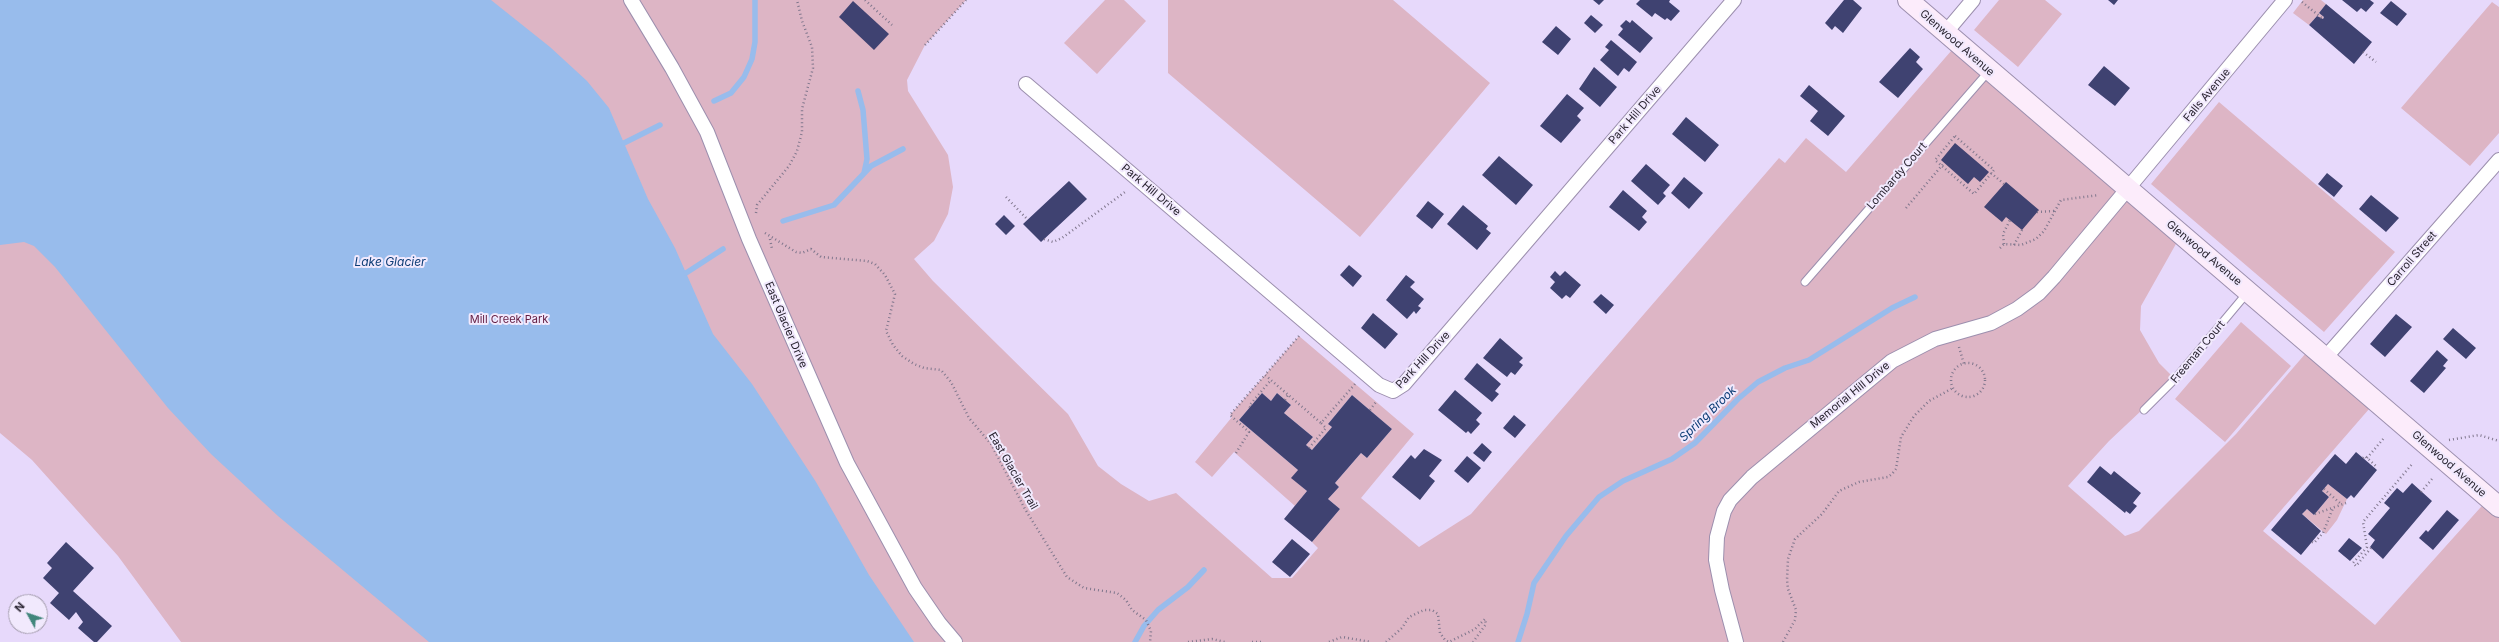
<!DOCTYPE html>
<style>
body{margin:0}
#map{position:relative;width:2499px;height:642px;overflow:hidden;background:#e7d9fb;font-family:Inter,sans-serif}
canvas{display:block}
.north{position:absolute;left:8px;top:594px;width:40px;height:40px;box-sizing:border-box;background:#f1e9fd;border:1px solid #a19aab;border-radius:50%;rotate:310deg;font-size:11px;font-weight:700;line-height:16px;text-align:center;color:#28232f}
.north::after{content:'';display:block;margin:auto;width:14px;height:18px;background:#41867c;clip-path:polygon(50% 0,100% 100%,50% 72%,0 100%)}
</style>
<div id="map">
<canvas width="2499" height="642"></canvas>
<div class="north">N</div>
</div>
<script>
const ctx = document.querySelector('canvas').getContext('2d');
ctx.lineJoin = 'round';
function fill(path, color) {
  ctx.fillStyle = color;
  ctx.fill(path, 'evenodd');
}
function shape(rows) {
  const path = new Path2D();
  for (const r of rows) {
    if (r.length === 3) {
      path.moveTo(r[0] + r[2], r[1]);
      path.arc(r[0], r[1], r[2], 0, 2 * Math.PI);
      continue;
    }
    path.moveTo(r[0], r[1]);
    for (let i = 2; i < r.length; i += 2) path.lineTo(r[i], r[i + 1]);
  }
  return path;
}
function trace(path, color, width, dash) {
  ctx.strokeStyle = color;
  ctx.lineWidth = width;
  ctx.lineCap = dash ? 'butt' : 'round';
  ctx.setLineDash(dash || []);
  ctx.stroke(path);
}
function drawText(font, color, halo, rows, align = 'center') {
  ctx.font = font + ' Inter,sans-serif';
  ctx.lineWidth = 4;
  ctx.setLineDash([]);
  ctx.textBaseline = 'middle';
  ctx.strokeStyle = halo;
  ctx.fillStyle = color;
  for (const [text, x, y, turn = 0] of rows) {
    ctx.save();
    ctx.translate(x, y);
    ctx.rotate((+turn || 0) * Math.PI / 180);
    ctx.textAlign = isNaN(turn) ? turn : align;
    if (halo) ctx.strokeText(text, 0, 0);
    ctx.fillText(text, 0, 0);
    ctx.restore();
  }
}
fill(shape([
 [0,0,966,0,925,45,907,80,908,91,948,155,953,187,948,214,934,241,914,259,933,281,1068,414,1098,466,1121,484,1149,501,1176,493,1272,578,1292,578,1318,548,1312,542,1340,509,1328,499,1339,487,1335,483,1361,453,1367,458,1392,429,1352,395,1328,424,1332,427,1312,450,1306,445,1313,437,1284,413,1291,405,1277,393,1271,401,1262,393,1239,420,1298,470,1292,478,1307,491,1295,506,1234,452,1212,477,1195,462,1232,417,1230,415,1299,336,1414,434,1361,498,1419,547,1471,514,1779,158,1785,163,1806,138,1846,172,1958,43,2181,235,2141,306,2140,330,2159,363,2175,379,2109,441,2068,486,2125,536,2139,531,2236,434,2312,346,2376,401,2263,531,2375,625,2489,498,2499,507,2499,642,181,642,118,556,32,460,0,433],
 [1105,0,1124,0,1146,21,1097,74,1064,43],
 [1168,0,1393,0,1490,83,1360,237,1168,73],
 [1999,0,2045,0,2062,14,2018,67,1974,30],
 [2303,0,2321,0,2326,4,2319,13,2324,17,2322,20,2317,16,2309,25,2293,13],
 [2492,2,2499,7,2499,133,2470,166,2401,108],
 [2219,102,2395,252,2324,332,2151,184],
 [2241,322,2291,366,2225,442,2175,399],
 [2328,484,2347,499,2337,520,2326,534,2302,514,2307,509,2314,515,2329,497,2322,491]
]), '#ddb5c5');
fill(shape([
 [0,0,491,0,550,47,587,81,609,108,648,199,675,248,713,334,752,384,816,482,869,575,914,642,429,642,278,516,211,454,168,408,55,267,34,246,24,242,0,245]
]), '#98bcec');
trace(shape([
 [858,91,863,110,867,159,864,173],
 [714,101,731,93,744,77,752,59,755,42,755,0],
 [624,143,660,125],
 [783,221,834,205,871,166,903,149],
 [686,273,723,249],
 [1135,642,1144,626,1158,610,1188,587,1204,570],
 [1518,642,1527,614,1534,583,1566,536,1599,497,1623,481,1672,459,1695,443,1738,399,1758,382,1785,368,1809,360,1892,308,1915,297]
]), '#98bcec', 5.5);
fill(shape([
 [1593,0,1604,0,1599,5],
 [1640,0,1670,0,1669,2,1680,11,1671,21,1667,18,1665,20,1655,13,1652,17,1636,4],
 [1844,0,1853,0,1862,8,1843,33,1835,26,1832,30,1825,23],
 [2108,0,2118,0,2114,5],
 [2342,0,2370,0,2374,3,2366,12,2361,8,2357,12],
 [853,1,889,34,874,50,839,17],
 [2391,1,2407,14,2397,26,2380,13],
 [2326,4,2372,42,2354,64,2309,25,2317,16,2323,19,2324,17,2319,13],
 [1591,15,1603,25,1595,33,1584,23],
 [1626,20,1630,23,1632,20,1653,38,1640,53,1618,35,1623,29,1620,26],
 [1556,26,1571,39,1558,55,1542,42],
 [1611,40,1637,62,1629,72,1624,68,1618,76,1600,60,1609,50,1605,47],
 [1910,48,1920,57,1916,62,1923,69,1898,98,1879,82],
 [2104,66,2130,88,2115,106,2088,85],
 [1594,67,1617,87,1600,107,1579,89],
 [1809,85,1845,116,1828,136,1810,121,1818,111,1800,96],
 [1567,94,1584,108,1577,116,1581,120,1561,143,1540,126],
 [1686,117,1719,145,1705,162,1672,134],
 [1955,143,1989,172,1980,182,1974,177,1968,184,1941,160],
 [1499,156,1533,185,1516,205,1482,175],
 [1646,164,1670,185,1663,193,1666,196,1658,205,1631,181],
 [2327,173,2343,186,2334,197,2318,184],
 [1684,177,1703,193,1689,209,1671,193],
 [1069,181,1087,199,1041,242,1023,224],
 [2006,182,2039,210,2022,230,2006,217,2002,222,1984,207],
 [1623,190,1647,211,1642,217,1647,222,1639,231,1609,207],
 [2371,195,2399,218,2386,232,2359,209],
 [1428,201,1444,214,1432,229,1416,216],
 [1463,205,1488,226,1486,229,1491,233,1477,250,1447,224],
 [1004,215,1015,226,1006,235,995,224],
 [1349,265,1362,276,1353,287,1340,275],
 [1555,271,1560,276,1565,271,1581,285,1570,298,1566,295,1562,299,1550,288,1555,282,1550,277],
 [1406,275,1415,282,1410,287,1424,299,1418,306,1421,308,1416,314,1414,311,1407,319,1386,300],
 [1601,294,1614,305,1606,314,1593,302],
 [1373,313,1398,334,1385,349,1361,328],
 [2396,314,2412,327,2385,357,2370,344],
 [2453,328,2476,348,2466,359,2443,339],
 [1500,338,1523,358,1519,362,1523,365,1515,375,1511,372,1507,377,1483,358],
 [2437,350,2448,360,2443,366,2446,368,2424,393,2410,381],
 [1477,363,1501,384,1495,391,1499,394,1492,402,1464,379],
 [1455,390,1482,413,1476,420,1480,424,1471,434,1468,431,1466,433,1438,410],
 [1262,393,1271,401,1277,393,1291,405,1284,413,1313,437,1306,445,1312,450,1332,427,1328,424,1352,395,1392,429,1367,458,1361,453,1335,483,1339,487,1328,499,1340,509,1312,542,1284,519,1307,491,1291,478,1298,470,1239,420],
 [1514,415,1526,425,1515,438,1503,428],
 [1482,443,1492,452,1484,462,1473,453],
 [1424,449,1442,460,1429,476,1435,481,1420,500,1392,477,1411,455,1415,459],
 [2356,452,2377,470,2354,498,2351,495,2347,499,2328,484,2322,491,2329,497,2314,515,2307,509,2302,514,2321,531,2301,555,2271,530,2335,454,2346,464],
 [1467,456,1481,468,1468,483,1454,471],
 [2100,466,2111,475,2114,471,2141,493,2133,503,2137,506,2130,514,2126,511,2125,513,2087,482],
 [2412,483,2432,501,2383,559,2370,547,2375,540,2368,534,2390,508,2384,503,2397,488,2403,493],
 [2447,510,2459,520,2433,550,2419,538,2426,530,2428,532],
 [2349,538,2362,548,2350,561,2338,551],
 [1292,539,1310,554,1290,577,1272,562],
 [66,542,94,568,73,591,112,626,97,642,94,642,78,628,83,622,76,612,69,620,50,603,59,593,43,578,52,568,47,563]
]), '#3f4271');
const service = shape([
 [1805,282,1989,71],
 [2144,410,2175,379,2247,293]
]);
const minor = shape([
 [631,0,672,68,707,132,749,239,847,463,915,588,939,623,955,642],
 [1946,32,1973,0],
 [1026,84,1379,385,1393,391,1404,384,1734,0],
 [2325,358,2499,160],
 [1736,642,1722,590,1716,560,1717,537,1724,511,1730,500,1752,477,1892,361,1935,339,1991,323,2017,309,2039,293,2054,277,2285,0]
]);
const secondary = shape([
 [1908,0,2499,507]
]);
trace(service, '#9c8fae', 9);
trace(minor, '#9c8fae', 16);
trace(secondary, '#9c8fae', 22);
trace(shape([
 [865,0,892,25],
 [2302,2,2323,19],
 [925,45,966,0],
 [2363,52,2376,62],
 [1955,136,1994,170,1974,194,1935,160,1955,136],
 [1991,173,2004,184],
 [1006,197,1028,220],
 [1906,208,1944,163],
 [2037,212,2054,211],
 [756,213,757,205,789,166,797,151,802,132,802,109,813,68,812,47,802,21,797,0],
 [765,233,796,252,802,253,811,249,821,257,867,261,875,264,885,275,895,294,886,331,893,345,902,356,914,364,924,368,941,370,951,382,969,418,991,444,1025,509,1067,577,1084,588,1117,593,1126,600,1132,610,1146,620,1151,631,1150,642],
 [770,239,772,249],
 [1044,239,1053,242,1062,238,1125,192],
 [2004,244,2003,234,2010,220],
 [2014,245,2022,230],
 [2000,248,2004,244,2021,245,2036,239,2044,231,2061,200,2099,195],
 [1299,336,1265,375,1321,423],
 [1959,347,1964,364],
 [1968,380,17],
 [1285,400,1288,395],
 [1250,407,1249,406,1271,380],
 [1370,410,1376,402],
 [2449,440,2479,435,2499,441],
 [1309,448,1326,428,1321,423,1355,384],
 [1236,453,1249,432,1230,415,1265,375],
 [2363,458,2365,456,2377,467],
 [2367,458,2384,438],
 [2324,489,2341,504],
 [2421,492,2432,479],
 [2315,514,2346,503],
 [2312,542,2314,543,2323,533,2333,508],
 [2371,548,2356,566,2353,563,2367,547,2363,522,2413,463],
 [1188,642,1212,639,1225,642],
 [1252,642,1264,642],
 [1329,642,1342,637,1371,642],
 [1386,642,1402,628,1409,617,1424,610,1432,610,1438,614,1440,633,1445,640,1449,642,1475,629,1485,619,1486,624,1473,642],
 [1783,642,1795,620,1796,610,1788,589,1787,580,1788,559,1795,539,1822,514,1839,491,1859,482,1888,477,1892,474,1896,469,1901,437,1914,416,1929,401,1953,388]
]), '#80778d', 2.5, [1, 3]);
trace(service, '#fff', 7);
trace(minor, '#fff', 14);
trace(secondary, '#fcecfb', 20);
drawText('11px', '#28232f', '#f1e9fd', [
 ["Glenwood Avenue",1957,43,41],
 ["Falls Avenue",2207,95,-50],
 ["Park Hill Drive",1635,115,-49],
 ["Lombardy Court",1897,176,-49],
 ["Park Hill Drive",1151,190,40],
 ["Glenwood Avenue",2204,253,40],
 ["Carroll Street",2412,259,-49],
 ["East Glacier Drive",786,325,67],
 ["Freeman Court",2198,352,-50],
 ["Park Hill Drive",1423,360,-47],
 ["Memorial Hill Drive",1850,395,-39],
 ["Glenwood Avenue",2449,464,41],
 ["East Glacier Trail",1013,471,60]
]);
drawText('11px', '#621b40', '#f1e9fd', [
 ["Mill Creek Park",509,320]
]);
drawText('italic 12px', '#0d3d76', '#f1e9fd', [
 ["Lake Glacier",390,262],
 ["Spring Brook",1708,414,-44]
]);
</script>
